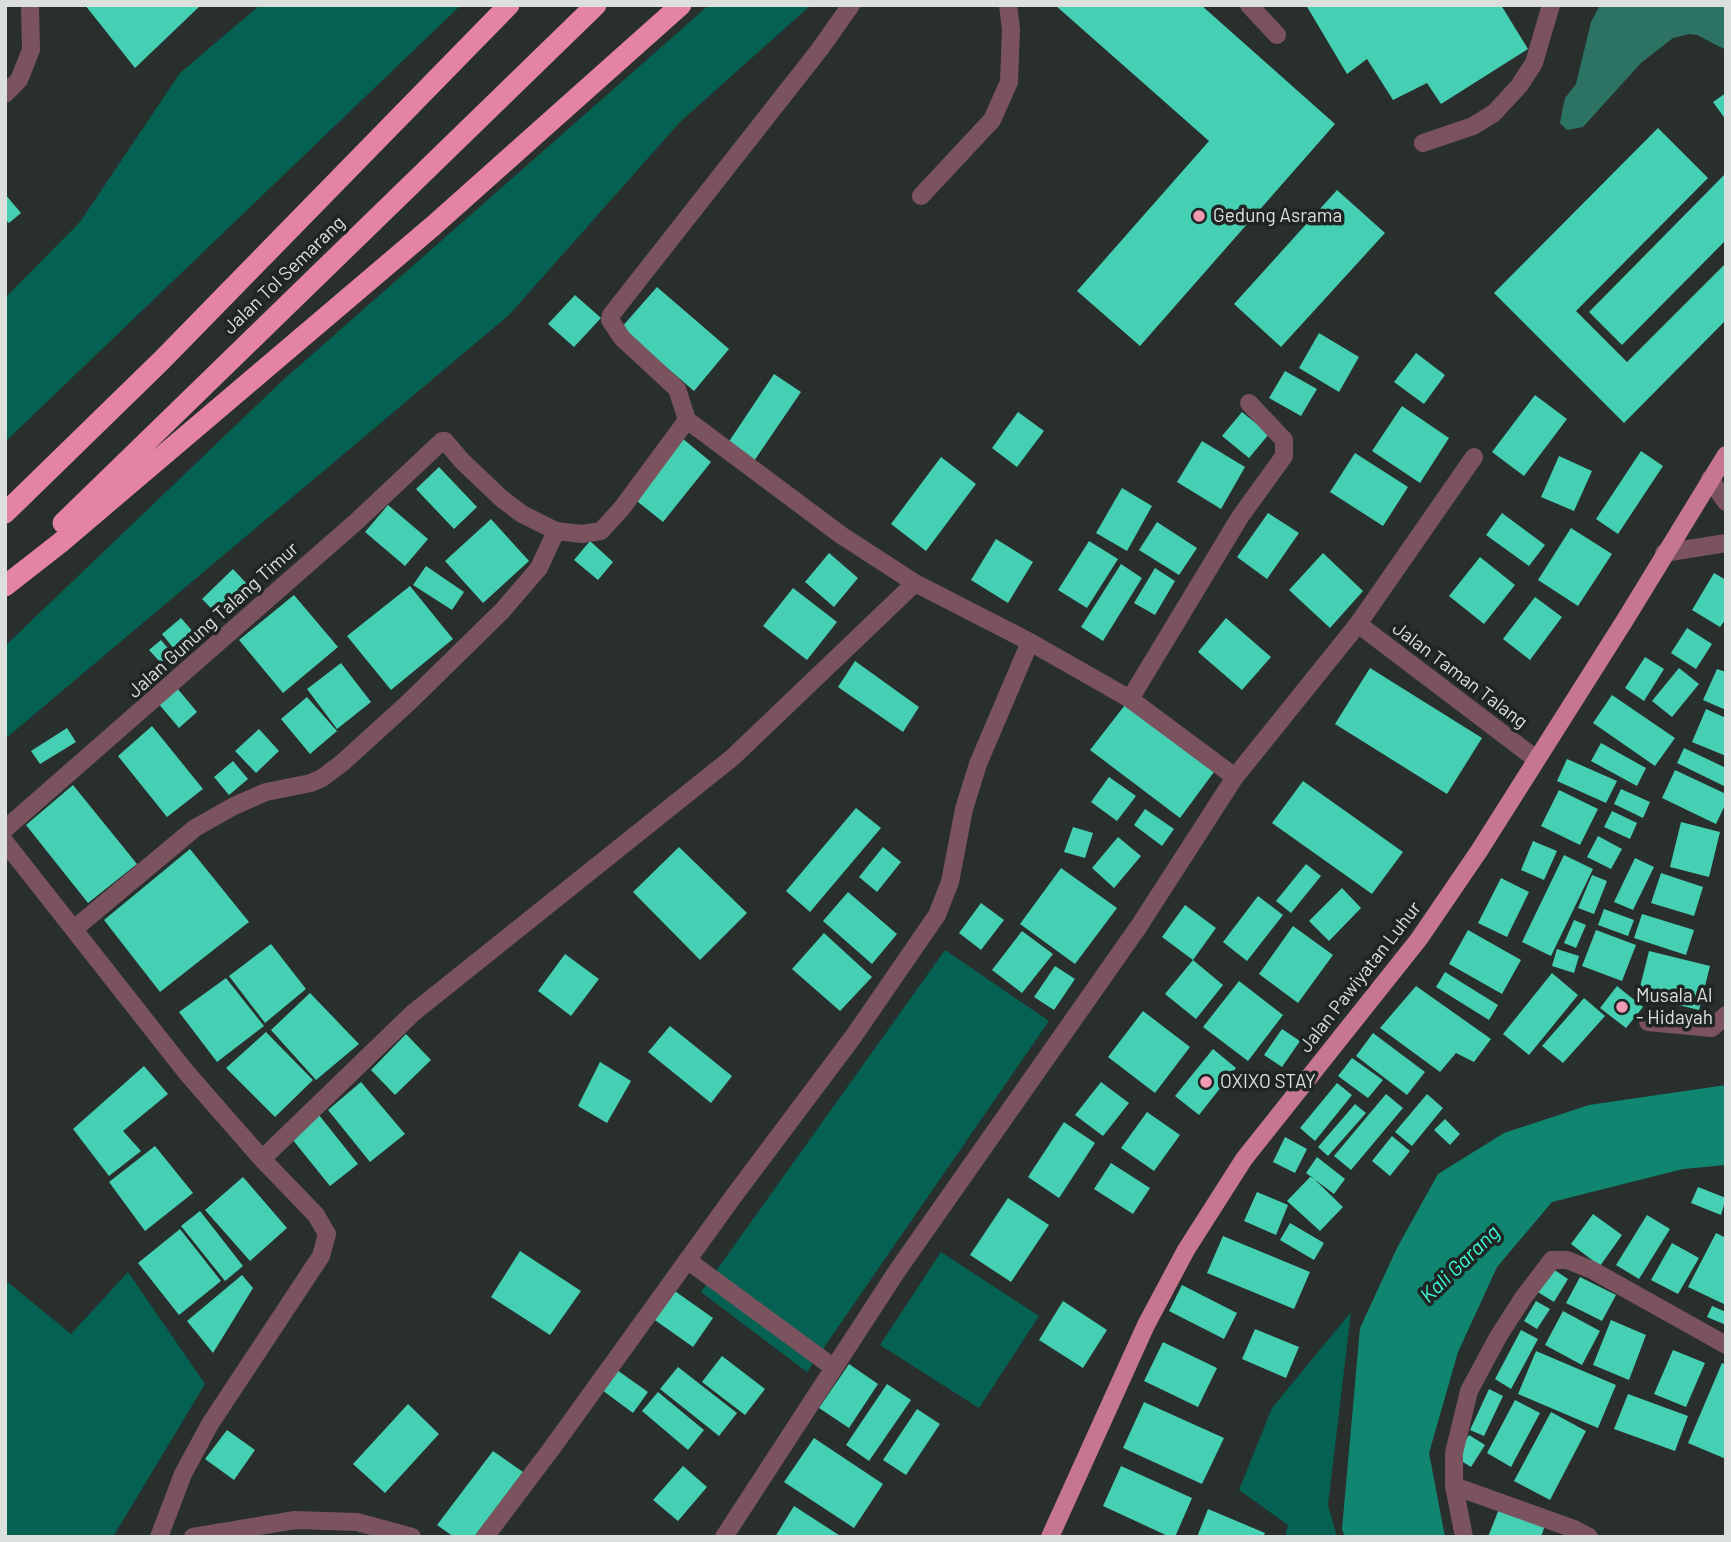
<!DOCTYPE html>
<style>
body{margin:0}
#map{position:relative;width:1731px;height:1542px;overflow:hidden;background:#282f2d;font-family:Barlow,sans-serif}
canvas{display:block}
.frame{position:absolute;inset:0;border:7px solid #dbe0de;pointer-events:none}
</style>
<div id="map">
<canvas width="1731" height="1542"></canvas>
<div class="frame"></div>
</div>
<script>
const ctx = document.querySelector('canvas').getContext('2d');
ctx.lineJoin = 'round';
function fill(path, color) {
  ctx.fillStyle = color;
  ctx.fill(path, 'evenodd');
}
function shape(rows) {
  const path = new Path2D();
  for (const r of rows) {
    path.moveTo(r[0], r[1]);
    for (let i = 2; i < r.length; i += 2) path.lineTo(r[i], r[i + 1]);
  }
  return path;
}
function trace(path, color, width, dash) {
  ctx.strokeStyle = color;
  ctx.lineWidth = width;
  ctx.lineCap = dash ? 'butt' : 'round';
  ctx.setLineDash(dash || []);
  ctx.stroke(path);
}
function drawText(font, color, halo, rows, align = 'center') {
  ctx.font = font + ' Barlow,sans-serif';
  ctx.lineWidth = 7;
  ctx.setLineDash([]);
  ctx.textBaseline = 'middle';
  ctx.strokeStyle = halo;
  ctx.fillStyle = color;
  for (const [text, x, y, turn = 0] of rows) {
    ctx.save();
    ctx.translate(x, y);
    ctx.rotate((+turn || 0) * Math.PI / 180);
    ctx.textAlign = isNaN(turn) ? turn : align;
    if (halo) ctx.strokeText(text, 0, 0);
    ctx.fillText(text, 0, 0);
    ctx.restore();
  }
}
fill(shape([
 [260,5,461,5,5,442,5,298,80,222,180,73],
 [709,5,811,5,680,122,509,315,5,739,5,646,282,381],
 [945,950,1049,1021,807,1372,701,1292],
 [941,1252,1039,1316,979,1408,880,1345],
 [128,1272,205,1384,113,1537,5,1537,5,1280,71,1334],
 [1351,1312,1328,1505,1337,1537,1285,1537,1288,1525,1239,1490,1272,1408]
]), '#056252');
fill(shape([
 [1600,5,1726,5,1726,50,1697,35,1689,34,1673,38,1641,63,1583,127,1567,130,1560,123,1563,107,1565,98,1576,84,1591,22]
]), '#2c7363');
fill(shape([
 [1726,1085,1726,1165,1683,1169,1552,1202,1497,1267,1458,1352,1429,1453,1445,1537,1345,1537,1342,1529,1360,1328,1397,1248,1438,1174,1504,1133,1589,1105]
]), '#108671');
fill(shape([
 [85,5,201,5,135,68],
 [1055,5,1201,5,1335,124,1140,346,1077,291,1209,141],
 [1306,5,1501,5,1528,49,1441,104,1427,83,1393,100,1367,59,1347,74],
 [1726,93,1726,120,1713,102],
 [1658,128,1708,178,1576,311,1627,362,1726,263,1726,320,1624,423,1494,293],
 [1726,173,1726,240,1622,345,1589,312],
 [1337,190,1385,233,1281,347,1234,304],
 [5,194,21,213,9,223,5,219],
 [657,287,729,349,694,391,621,328],
 [575,295,601,318,574,347,548,324],
 [1319,333,1359,357,1339,392,1299,368],
 [1416,353,1445,375,1424,404,1394,382],
 [1285,371,1317,389,1301,416,1269,398],
 [774,374,801,392,754,461,728,443],
 [1535,395,1567,419,1524,476,1492,452],
 [1402,406,1449,438,1420,483,1372,451],
 [1018,412,1044,431,1017,467,992,448],
 [1242,412,1269,434,1249,458,1222,436],
 [682,438,711,462,663,522,633,498],
 [1202,441,1245,467,1221,509,1177,482],
 [1641,451,1663,466,1618,534,1596,519],
 [1355,453,1408,487,1383,526,1330,492],
 [1559,456,1592,471,1574,511,1541,497],
 [941,457,976,484,926,551,891,524],
 [439,467,477,507,454,529,416,489],
 [1122,488,1152,506,1127,551,1096,533],
 [388,505,428,539,405,566,365,532],
 [1268,513,1299,533,1267,579,1237,557],
 [1502,513,1545,545,1529,566,1486,535],
 [491,519,529,561,483,603,445,561],
 [1157,522,1197,548,1179,575,1139,550],
 [1571,528,1612,554,1578,606,1538,580],
 [996,539,1033,562,1008,603,971,580],
 [590,541,613,562,598,580,574,560],
 [1089,541,1118,559,1087,608,1058,590],
 [829,553,858,578,834,607,805,582],
 [1323,553,1363,591,1330,628,1289,590],
 [1480,557,1515,585,1484,624,1449,596],
 [1121,564,1142,578,1103,641,1081,627],
 [426,566,464,592,452,610,413,585],
 [1155,568,1175,581,1155,615,1134,603],
 [233,569,247,584,217,614,202,599],
 [1714,573,1726,580,1726,619,1720,627,1692,610],
 [410,586,453,639,391,690,347,636],
 [793,588,837,622,807,660,763,626],
 [294,595,338,647,283,693,239,640],
 [1535,597,1562,617,1530,660,1503,639],
 [181,618,194,633,174,649,162,634],
 [1226,618,1271,657,1242,690,1198,652],
 [1687,628,1712,644,1696,669,1671,653],
 [161,640,172,653,161,663,149,650],
 [1645,657,1664,669,1644,701,1625,688],
 [855,661,919,707,903,732,838,687],
 [341,663,371,702,337,729,307,689],
 [1370,668,1482,738,1447,794,1335,724],
 [1679,668,1699,684,1672,717,1652,701],
 [1717,669,1726,672,1726,710,1703,700],
 [177,688,197,712,179,728,158,703],
 [1612,695,1675,738,1655,766,1593,723],
 [307,697,337,731,310,754,281,719],
 [1125,705,1214,772,1180,818,1090,750],
 [1706,709,1726,718,1726,756,1692,742],
 [152,726,203,789,167,817,118,756],
 [67,728,76,742,40,764,31,751],
 [259,729,279,751,256,773,235,751],
 [1601,743,1646,768,1637,786,1591,761],
 [1684,748,1726,768,1726,787,1677,763],
 [1567,759,1617,781,1606,803,1557,781],
 [233,761,248,779,229,795,214,777],
 [1675,770,1726,794,1726,803,1716,824,1662,798],
 [1109,777,1136,796,1117,821,1091,802],
 [1303,781,1403,852,1372,894,1272,823],
 [73,785,137,864,88,903,26,825],
 [1621,789,1650,802,1643,818,1614,804],
 [1559,790,1598,809,1580,845,1541,826],
 [856,808,881,828,810,912,786,891],
 [1145,809,1174,829,1162,846,1134,825],
 [1612,811,1637,823,1630,839,1604,827],
 [1681,822,1720,832,1709,877,1670,867],
 [1073,827,1093,833,1085,858,1064,852],
 [1598,836,1622,849,1611,869,1587,857],
 [1118,837,1141,856,1114,888,1092,868],
 [1533,841,1557,851,1544,880,1521,870],
 [679,847,747,913,700,960,633,892],
 [883,847,901,862,877,892,859,877],
 [190,849,249,922,160,992,104,920],
 [1564,855,1593,869,1551,956,1522,942],
 [1635,858,1654,867,1633,910,1614,902],
 [1306,864,1321,876,1291,913,1276,901],
 [1061,868,1117,908,1075,964,1020,924],
 [1661,873,1703,887,1694,916,1651,903],
 [1592,875,1607,881,1594,914,1578,908],
 [1501,878,1529,892,1507,937,1478,923],
 [1342,888,1361,908,1329,941,1309,921],
 [848,892,897,934,872,964,823,921],
 [1258,896,1283,915,1247,961,1223,942],
 [981,903,1004,920,981,950,959,933],
 [1185,905,1216,928,1193,960,1162,937],
 [1604,909,1634,920,1628,936,1598,925],
 [1642,914,1694,930,1686,955,1634,938],
 [1574,920,1586,925,1576,948,1564,943],
 [1293,926,1333,955,1298,1003,1259,974],
 [1468,930,1521,960,1502,994,1449,964],
 [1596,930,1636,945,1622,981,1582,966],
 [1022,931,1053,954,1022,993,992,970],
 [824,933,872,977,840,1011,792,969],
 [271,944,306,989,265,1023,229,976],
 [1557,949,1579,956,1574,973,1552,966],
 [1649,951,1710,966,1699,1010,1638,995],
 [565,954,599,979,571,1016,538,991],
 [1193,960,1223,985,1196,1019,1165,994],
 [1055,966,1075,979,1054,1010,1034,997],
 [1445,972,1498,1005,1489,1020,1436,987],
 [1552,973,1578,995,1529,1055,1503,1034],
 [226,978,264,1026,217,1062,179,1012],
 [1239,981,1283,1015,1248,1061,1203,1027],
 [1416,986,1491,1039,1474,1062,1456,1053,1440,1072,1380,1028],
 [1617,986,1643,1007,1626,1028,1600,1008],
 [310,993,359,1044,316,1080,271,1030],
 [1584,998,1605,1016,1563,1063,1542,1046],
 [1143,1011,1190,1047,1155,1093,1108,1057],
 [670,1026,732,1076,711,1103,648,1052],
 [1282,1029,1300,1041,1282,1067,1264,1055],
 [266,1032,313,1080,275,1117,226,1068],
 [1373,1033,1425,1072,1407,1095,1356,1056],
 [406,1034,431,1060,395,1095,371,1070],
 [1213,1049,1236,1068,1199,1115,1175,1096],
 [1352,1058,1383,1080,1368,1098,1338,1076],
 [600,1062,631,1081,607,1123,578,1106],
 [144,1066,168,1094,123,1131,141,1151,109,1176,73,1129],
 [361,1082,405,1134,370,1162,328,1110],
 [1101,1082,1129,1103,1103,1136,1075,1115],
 [1337,1083,1352,1095,1315,1141,1300,1128],
 [1386,1094,1403,1108,1351,1170,1334,1156],
 [1427,1094,1443,1108,1412,1146,1395,1132],
 [1355,1104,1366,1113,1328,1156,1318,1147],
 [1147,1112,1180,1135,1154,1171,1121,1148],
 [319,1115,358,1164,330,1186,292,1139],
 [1445,1119,1460,1134,1450,1145,1434,1130],
 [1064,1122,1095,1143,1059,1198,1028,1177],
 [1392,1136,1410,1151,1390,1176,1372,1161],
 [1285,1137,1307,1149,1295,1173,1273,1162],
 [155,1146,193,1193,145,1231,109,1182],
 [1317,1157,1345,1179,1334,1194,1306,1173],
 [1111,1163,1150,1188,1133,1214,1094,1189],
 [1311,1176,1343,1207,1320,1231,1287,1201],
 [243,1177,287,1228,250,1261,205,1210],
 [1698,1187,1726,1198,1721,1215,1691,1203],
 [1257,1192,1288,1205,1276,1235,1244,1221],
 [1008,1198,1049,1225,1011,1282,970,1255],
 [200,1211,243,1266,225,1281,181,1226],
 [1593,1214,1622,1235,1600,1266,1571,1244],
 [1647,1215,1670,1229,1639,1279,1616,1265],
 [1290,1223,1324,1243,1314,1260,1280,1240],
 [180,1229,221,1281,179,1315,138,1263],
 [1716,1233,1726,1238,1726,1305,1688,1287],
 [1223,1236,1310,1272,1294,1309,1207,1273],
 [1672,1243,1699,1258,1678,1294,1651,1280],
 [520,1251,581,1291,550,1335,491,1297],
 [1550,1267,1568,1279,1554,1302,1536,1291],
 [242,1275,253,1288,213,1353,187,1321],
 [1580,1277,1616,1295,1602,1321,1566,1303],
 [1182,1285,1237,1313,1224,1339,1169,1311],
 [672,1289,713,1318,693,1347,652,1318],
 [1063,1301,1107,1330,1083,1368,1039,1340],
 [1536,1301,1550,1309,1537,1329,1524,1321],
 [1712,1306,1726,1312,1726,1325,1707,1317],
 [1563,1311,1600,1331,1582,1365,1545,1345],
 [1611,1320,1646,1335,1629,1380,1593,1365],
 [1255,1329,1299,1347,1286,1378,1242,1359],
 [1521,1330,1538,1339,1511,1389,1495,1379],
 [1163,1342,1217,1368,1198,1407,1144,1381],
 [1673,1350,1705,1363,1686,1407,1654,1394],
 [1536,1351,1616,1385,1598,1428,1518,1394],
 [722,1356,765,1389,745,1415,702,1382],
 [1722,1363,1726,1365,1726,1459,1688,1443],
 [849,1364,878,1384,849,1428,819,1408],
 [678,1367,737,1413,719,1436,660,1389],
 [617,1370,648,1392,633,1413,602,1390],
 [887,1384,911,1400,869,1461,846,1445],
 [1489,1389,1503,1396,1484,1436,1470,1430],
 [658,1392,704,1430,688,1450,642,1411],
 [1628,1394,1688,1416,1675,1451,1614,1429],
 [1515,1400,1540,1413,1511,1467,1487,1453],
 [1144,1402,1224,1438,1202,1484,1123,1448],
 [408,1404,439,1434,385,1493,353,1464],
 [917,1409,940,1424,906,1475,883,1460],
 [1551,1412,1586,1431,1550,1500,1514,1481],
 [227,1430,255,1450,234,1480,205,1459],
 [1469,1435,1485,1445,1471,1467,1455,1457],
 [814,1438,883,1484,854,1528,784,1482],
 [493,1451,523,1472,474,1537,454,1537,437,1525],
 [683,1466,707,1487,678,1521,653,1500],
 [1121,1466,1192,1498,1175,1537,1170,1537,1103,1506],
 [794,1506,842,1537,775,1537],
 [1208,1509,1265,1533,1263,1537,1197,1537],
 [1499,1509,1545,1525,1541,1537,1488,1537]
]), '#45d0b3');
trace(shape([
 [1249,5,1277,35],
 [5,94,19,80,31,50,30,5],
 [1423,143,1473,126,1494,113,1519,86,1534,63,1551,5],
 [921,196,992,120,1009,82,1011,29,1008,5],
 [687,420,677,389,622,338,610,320,611,315,820,49,851,5],
 [1710,479,1726,502],
 [1664,553,1726,543],
 [1358,624,1536,759],
 [1130,699,1240,517,1284,456,1284,440,1249,403],
 [5,829,357,521,442,441,445,441,462,461,502,499,522,514,556,531,582,534,601,531,622,508,687,420,841,535,915,583,1030,642,1130,699,1235,777],
 [5,842,186,1072,262,1159,316,1215,327,1234,321,1256,210,1424,183,1474,159,1537],
 [74,929,195,828,234,806,266,792,311,783,322,778,342,763,407,704,502,611,539,568,556,531],
 [1648,1022,1712,1028,1726,1015],
 [262,1159,413,1013,733,757,915,583],
 [687,1260,834,1368],
 [1454,1486,1574,1529,1589,1537],
 [193,1537,295,1520,357,1522,412,1537],
 [485,1537,552,1448,733,1197,853,1037,937,915,950,882,964,809,978,764,1030,642],
 [724,1537,897,1271,1139,926,1235,777,1358,624,1474,457],
 [1464,1537,1454,1486,1454,1453,1469,1391,1498,1337,1523,1298,1552,1260,1567,1260,1592,1270,1726,1345]
]), '#7b535f', 18);
trace(shape([
 [1050,1537,1146,1325,1186,1250,1244,1159,1419,939,1479,851,1625,620,1726,455]
]), '#c7768f', 18);
trace(shape([
 [5,513,162,360,509,5],
 [63,523,596,5],
 [5,586,60,543,433,226,681,5]
]), '#e583a2', 21);
for (const [x, y, r, color] of [
 [1199,216,7,"#f19ab4"],
 [1622,1007,7,"#f19ab4"],
 [1206,1082,7,"#f19ab4"]
]) {
  const dot = new Path2D();
  dot.arc(x, y, r, 0, 2 * Math.PI);
  ctx.fillStyle = color;
  ctx.fill(dot);
  trace(dot, '#1e2523', 2.5);
}
drawText('19px', '#dbe0de', '#1e2523', [
 ["Gedung Asrama",1213,216],
 ["Musala Al",1636,996],
 ["- Hidayah",1636,1018],
 ["OXIXO STAY",1220,1082]
], 'left');
drawText('19px', '#dbe0de', '#1e2523', [
 ["Jalan Tol Semarang",284,275,-44],
 ["Jalan Gunung Talang Timur",213,620,-42],
 ["Jalan Taman Talang",1460,675,37],
 ["Jalan Pawiyatan Luhur",1360,977,-52]
]);
drawText('italic 21px', '#3cfcd7', '#1e2523', [
 ["Kali Garang",1460,1264,-44]
]);
</script>
